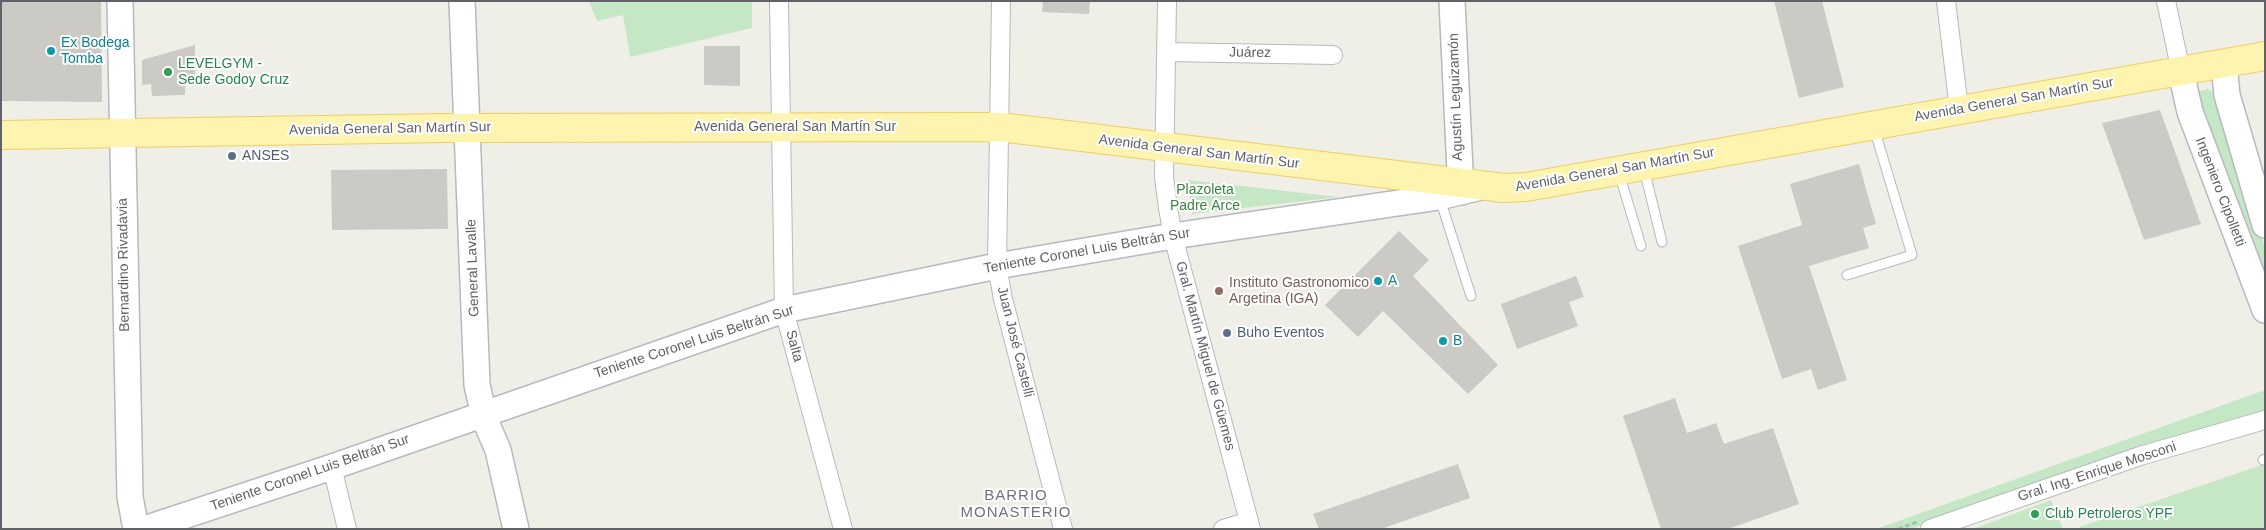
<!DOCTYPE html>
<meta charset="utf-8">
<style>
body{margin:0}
#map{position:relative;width:2266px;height:530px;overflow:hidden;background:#f0efe7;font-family:Arial,sans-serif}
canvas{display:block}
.frame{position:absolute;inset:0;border:2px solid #5f6267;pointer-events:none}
</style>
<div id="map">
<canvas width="2266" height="530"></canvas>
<div class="frame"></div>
</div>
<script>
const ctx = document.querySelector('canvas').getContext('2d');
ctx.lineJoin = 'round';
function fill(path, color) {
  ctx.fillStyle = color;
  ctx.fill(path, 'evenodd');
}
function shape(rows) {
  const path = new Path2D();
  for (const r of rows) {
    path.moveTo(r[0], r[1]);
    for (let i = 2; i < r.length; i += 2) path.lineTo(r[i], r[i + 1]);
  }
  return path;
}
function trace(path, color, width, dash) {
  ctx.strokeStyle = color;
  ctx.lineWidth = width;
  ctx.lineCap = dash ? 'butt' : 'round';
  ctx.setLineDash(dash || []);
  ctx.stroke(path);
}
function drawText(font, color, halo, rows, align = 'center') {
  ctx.font = font + ' Arial,sans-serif';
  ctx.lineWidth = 4;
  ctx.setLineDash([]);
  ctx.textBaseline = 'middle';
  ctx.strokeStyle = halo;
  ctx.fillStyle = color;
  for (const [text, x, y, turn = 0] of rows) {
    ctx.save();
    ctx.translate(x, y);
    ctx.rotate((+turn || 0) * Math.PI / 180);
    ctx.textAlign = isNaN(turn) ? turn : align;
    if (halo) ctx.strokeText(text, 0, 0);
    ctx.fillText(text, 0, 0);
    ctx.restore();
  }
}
fill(shape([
 [589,1,752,1,752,28,630,57,623,15,597,21],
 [2208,89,2214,93,2265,248,2265,285,2196,104,2197,92],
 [1188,180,1339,197,1192,214],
 [2265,390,2265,414,2072,471,1911,529,1876,529],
 [2265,464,2265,529,2080,529,2079,527],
 [2051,500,2063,529,1973,529]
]), '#c5e7c6');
fill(shape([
 [1,1,101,1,102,102,1,101],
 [1043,1,1090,1,1089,14,1042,12],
 [1774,1,1822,1,1844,87,1799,98],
 [195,45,195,85,185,85,185,95,152,96,151,84,142,85,142,60],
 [704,46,740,46,740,86,704,85],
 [2160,110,2201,224,2144,240,2102,123],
 [1859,164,1876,224,1863,228,1869,248,1809,266,1847,380,1818,390,1811,369,1782,379,1738,246,1802,225,1790,184],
 [447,169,448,229,332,230,331,170],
 [1399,231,1429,260,1413,276,1498,365,1468,394,1383,311,1358,337,1325,305],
 [1576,276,1584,297,1569,302,1578,326,1517,349,1501,304],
 [1675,398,1687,433,1716,423,1724,444,1773,428,1799,504,1728,529,1661,529,1623,416],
 [1458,464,1470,498,1381,529,1319,529,1313,514]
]), '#cccac4');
const lane = shape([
 [1644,169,1662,242],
 [1619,173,1641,246],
 [1440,199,1471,296],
 [1847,275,1912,255,1874,128],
 [2263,460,2265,459]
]);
const street = shape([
 [779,1,784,310,843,529],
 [1001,1,997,266,1003,299,1063,529],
 [1167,1,1164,177,1168,208,1173,236,1251,529],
 [1946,1,1959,109],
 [2166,1,2181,72],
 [1167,52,1333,55],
 [332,467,347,529],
 [1223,529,1249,521],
 [1930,529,2140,456,2265,420]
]);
const secondary = shape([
 [120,1,130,497,136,529],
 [462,1,477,385,485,420,498,450,516,529],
 [1452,1,1461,192],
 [2224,64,2227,95,2265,225],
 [2181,72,2190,112,2265,310],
 [144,529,332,467,784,310,997,266,1173,236,1439,197,1481,187]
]);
const primary = shape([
 [1,135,447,128,1000,127,1504,188,1526,187,2265,56]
]);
trace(lane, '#b7b9bd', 11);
trace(street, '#b7b9bd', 20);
trace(secondary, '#b6b9be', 28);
trace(primary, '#efce62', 30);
trace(shape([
 [1898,529,1917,522]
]), '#9ec7ac', 3, [5, 2.5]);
trace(lane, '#fff', 9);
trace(street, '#fff', 18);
trace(secondary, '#fff', 25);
trace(primary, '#fdf4af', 28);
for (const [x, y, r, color] of [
 [51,51,5,"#0f9aa8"],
 [168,72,5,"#2e9e5b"],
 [232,156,5,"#5c6f8a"],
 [1378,281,5,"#0f9aa8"],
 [1219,291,5,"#8d6e63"],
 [1227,333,5,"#5c6f8a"],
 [1443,341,5,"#0f9aa8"],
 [2035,514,5,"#2e9e5b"]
]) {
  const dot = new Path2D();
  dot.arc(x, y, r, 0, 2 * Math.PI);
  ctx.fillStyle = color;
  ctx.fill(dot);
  trace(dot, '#fff', 2);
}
drawText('14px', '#0d838f', '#fff', [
 ["Ex Bodega",61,43],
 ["Tomba",61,59],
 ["A",1388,281],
 ["B",1453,341]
], 'left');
drawText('14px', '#5f6267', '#fff', [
 ["Juárez",1250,53,1],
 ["Agustín Leguizamón",1456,97,-92],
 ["Avenida General San Martín Sur",2014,100,-10],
 ["Avenida General San Martín Sur",795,127],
 ["Avenida General San Martín Sur",390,129,-1],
 ["Avenida General San Martín Sur",1199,152,7],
 ["Avenida General San Martín Sur",1615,170,-10],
 ["Ingeniero Cipolletti",2220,192,69],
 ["Teniente Coronel Luis Beltrán Sur",1087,251,-10],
 ["Bernardino Rivadavia",124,265,-91],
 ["General Lavalle",473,268,-92],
 ["Teniente Coronel Luis Beltrán Sur",694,342,-18],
 ["Juan José Castelli",1015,342,76],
 ["Salta",794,346,75],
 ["Gral. Martín Miguel de Güemes",1205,356,75],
 ["Gral. Ing. Enrique Mosconi",2097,472,-18],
 ["Teniente Coronel Luis Beltrán Sur",310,473,-19]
]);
drawText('14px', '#27864d', '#fff', [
 ["LEVELGYM -",178,64],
 ["Sede Godoy Cruz",178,80],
 ["Club Petroleros YPF",2045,514]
], 'left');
drawText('14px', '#4e5e75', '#fff', [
 ["ANSES",242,156],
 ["Buho Eventos",1237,333]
], 'left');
drawText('14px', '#37853f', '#fff', [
 ["Plazoleta",1205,190],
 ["Padre Arce",1205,206]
]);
drawText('14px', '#785e54', '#fff', [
 ["Instituto Gastronomico",1229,283],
 ["Argetina (IGA)",1229,299]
], 'left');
ctx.letterSpacing = '1px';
drawText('15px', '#707479', '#fff', [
 ["BARRIO",1016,496],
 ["MONASTERIO",1016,513]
]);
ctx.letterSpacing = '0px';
</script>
